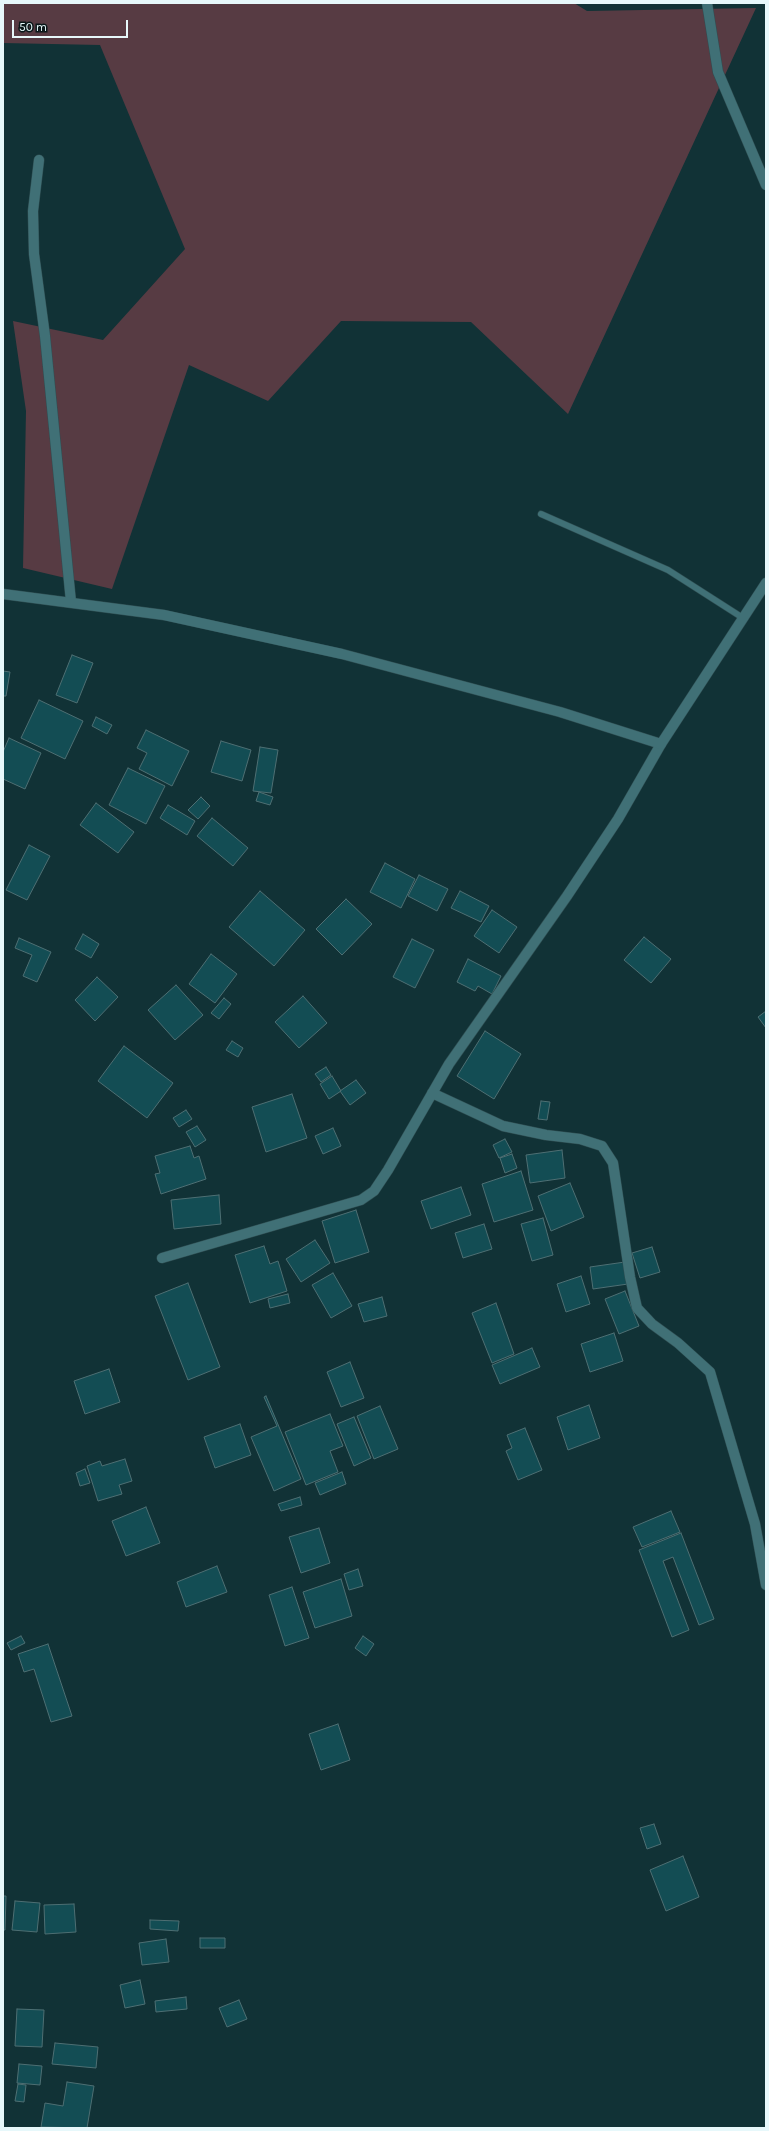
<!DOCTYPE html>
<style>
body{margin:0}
#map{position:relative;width:769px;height:2131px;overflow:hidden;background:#113236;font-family:Karla,sans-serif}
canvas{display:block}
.frame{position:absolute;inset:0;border:4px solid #e7f8fb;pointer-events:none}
.scale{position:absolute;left:12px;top:20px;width:116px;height:18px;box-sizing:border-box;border:2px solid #e7f8fb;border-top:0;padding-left:5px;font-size:12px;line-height:14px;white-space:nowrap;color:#e7f8fb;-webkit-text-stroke:3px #0a1719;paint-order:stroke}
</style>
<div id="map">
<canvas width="769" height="2131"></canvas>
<div class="frame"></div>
<div class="scale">50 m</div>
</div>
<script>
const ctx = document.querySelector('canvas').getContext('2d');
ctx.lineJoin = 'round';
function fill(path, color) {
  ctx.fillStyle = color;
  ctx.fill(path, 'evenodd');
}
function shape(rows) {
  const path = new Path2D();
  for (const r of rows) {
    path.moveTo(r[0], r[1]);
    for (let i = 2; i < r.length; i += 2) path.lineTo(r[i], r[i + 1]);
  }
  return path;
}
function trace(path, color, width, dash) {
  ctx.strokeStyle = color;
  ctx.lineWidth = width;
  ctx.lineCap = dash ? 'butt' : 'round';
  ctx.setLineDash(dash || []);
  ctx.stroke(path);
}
fill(shape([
 [3,3,574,3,587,11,756,8,568,414,471,322,341,321,268,401,189,365,112,589,23,568,26,411,13,321,103,340,185,249,100,45,3,43]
]), '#573b43');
const building = shape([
 [72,655,93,663,77,703,56,695,72,655],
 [3,671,10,672,6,696,3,696,3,671],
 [39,700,83,721,65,759,21,738,39,700],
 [96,717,112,725,107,734,92,726,96,717],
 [146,730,189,751,172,786,139,769,147,753,137,748,146,730],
 [9,738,41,753,25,789,3,779,3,752,9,738],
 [221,741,251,750,242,781,211,772,221,741],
 [260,747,278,750,271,793,253,791,260,747],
 [128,768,165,786,146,824,109,805,128,768],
 [259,792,273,797,270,805,256,801,259,792],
 [201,797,210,806,198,819,188,810,201,797],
 [96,803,134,832,118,853,80,825,96,803],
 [168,805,195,821,187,835,160,818,168,805],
 [212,818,248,848,233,866,197,836,212,818],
 [29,845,50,856,27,900,6,890,29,845],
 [385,863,415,879,401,908,370,892,385,863],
 [419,875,448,889,437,911,408,896,419,875],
 [260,891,305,930,274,966,229,927,260,891],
 [460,891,489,906,481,922,451,908,460,891],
 [346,899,372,924,342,955,316,929,346,899],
 [492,910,517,927,499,953,474,936,492,910],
 [83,934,99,944,91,958,75,949,83,934],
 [644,937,671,959,651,983,624,960,644,937],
 [19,938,51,952,37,982,23,976,32,955,15,948,19,938],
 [412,939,434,950,415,988,393,977,412,939],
 [211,954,237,974,215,1003,189,984,211,954],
 [468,959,501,976,492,994,478,986,475,991,457,982,468,959],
 [97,977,118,997,95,1021,75,1000,97,977],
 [176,985,203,1015,175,1040,148,1010,176,985],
 [303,996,327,1023,299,1048,275,1022,303,996],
 [224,998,231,1004,219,1019,211,1013,224,998],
 [766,1011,766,1028,758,1017,766,1011],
 [485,1031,521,1054,494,1099,457,1076,485,1031],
 [232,1041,243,1048,238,1057,226,1050,232,1041],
 [124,1046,173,1083,147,1118,98,1081,124,1046],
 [326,1067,331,1075,321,1082,315,1074,326,1067],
 [332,1076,341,1091,329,1099,320,1084,332,1076],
 [356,1080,366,1093,350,1105,340,1091,356,1080],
 [292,1094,307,1138,266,1152,252,1107,292,1094],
 [541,1101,550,1102,547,1120,538,1119,541,1101],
 [186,1110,192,1119,179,1127,173,1118,186,1110],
 [197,1126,206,1140,195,1147,186,1132,197,1126],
 [333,1128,341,1146,323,1154,315,1136,333,1128],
 [505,1139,512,1152,499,1158,493,1145,505,1139],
 [190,1146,194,1158,199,1156,206,1179,161,1194,155,1174,160,1173,155,1156,190,1146],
 [562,1150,565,1178,530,1183,526,1155,562,1150],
 [512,1154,517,1168,505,1173,500,1158,512,1154],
 [521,1171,533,1210,494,1222,482,1184,521,1171],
 [570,1183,584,1217,551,1231,538,1196,570,1183],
 [461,1187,471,1215,431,1229,421,1201,461,1187],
 [219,1195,221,1224,174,1229,171,1200,219,1195],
 [356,1210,369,1252,335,1263,322,1221,356,1210],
 [543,1218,553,1255,532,1261,521,1224,543,1218],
 [484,1224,492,1249,463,1258,455,1233,484,1224],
 [315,1240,330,1263,301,1282,286,1259,315,1240],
 [264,1246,270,1264,278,1261,287,1291,250,1303,235,1255,264,1246],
 [652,1247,660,1272,640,1278,632,1253,652,1247],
 [625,1262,628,1284,593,1289,590,1267,625,1262],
 [333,1273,352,1306,331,1318,312,1285,333,1273],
 [581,1276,590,1304,566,1312,557,1284,581,1276],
 [188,1283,220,1367,188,1380,155,1296,188,1283],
 [625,1291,639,1326,619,1334,605,1299,625,1291],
 [288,1294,290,1303,270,1308,268,1299,288,1294],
 [382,1297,387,1316,364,1322,358,1304,382,1297],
 [496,1303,514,1354,492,1363,472,1313,496,1303],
 [614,1333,623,1361,590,1372,581,1344,614,1333],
 [532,1348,540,1367,500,1384,492,1365,532,1348],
 [350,1362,364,1398,341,1407,327,1372,350,1362],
 [109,1369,120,1402,85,1414,74,1381,109,1369],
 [266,1396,301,1479,274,1491,251,1437,277,1426,264,1397,266,1396],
 [589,1405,600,1438,568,1450,557,1417,589,1405],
 [380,1406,398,1449,374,1459,357,1416,380,1406],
 [330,1414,343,1446,330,1451,338,1472,306,1485,285,1432,330,1414],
 [354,1417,371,1458,354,1466,337,1424,354,1417],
 [240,1424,251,1455,215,1468,204,1437,240,1424],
 [525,1428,542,1470,518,1480,506,1451,512,1448,507,1435,525,1428],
 [125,1459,132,1481,119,1485,122,1494,98,1501,87,1466,100,1461,102,1466,125,1459],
 [85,1469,90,1483,80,1486,76,1473,85,1469],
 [342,1472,346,1484,320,1495,315,1483,342,1472],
 [300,1497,302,1505,281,1511,278,1504,300,1497],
 [146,1507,160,1543,126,1556,112,1521,146,1507],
 [671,1511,680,1532,642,1547,633,1527,671,1511],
 [319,1528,330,1563,301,1573,289,1537,319,1528],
 [681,1533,714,1619,699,1625,673,1557,663,1561,689,1630,672,1637,639,1550,681,1533],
 [217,1566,227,1592,186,1607,177,1582,217,1566],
 [358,1569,363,1586,349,1590,344,1574,358,1569],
 [341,1579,352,1616,315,1628,303,1592,341,1579],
 [292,1587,309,1638,285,1646,269,1595,292,1587],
 [21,1636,25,1643,11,1650,7,1643,21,1636],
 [363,1636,374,1644,366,1656,355,1648,363,1636],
 [48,1644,72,1716,51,1722,34,1669,24,1672,18,1654,48,1644],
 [338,1724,350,1760,321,1770,309,1734,338,1724],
 [654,1824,661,1844,647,1849,640,1828,654,1824],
 [683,1856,699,1897,666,1911,650,1870,683,1856],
 [3,1896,6,1896,5,1930,3,1930,3,1896],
 [15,1901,40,1903,37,1932,12,1930,15,1901],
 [74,1904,76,1932,45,1934,44,1905,74,1904],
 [150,1920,179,1921,178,1931,150,1929,150,1920],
 [200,1938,225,1938,225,1948,200,1948,200,1938],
 [166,1939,169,1962,142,1965,139,1943,166,1939],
 [140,1980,145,2004,125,2008,120,1985,140,1980],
 [186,1997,187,2009,156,2012,155,2001,186,1997],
 [239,2000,247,2019,227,2027,219,2008,239,2000],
 [17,2009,44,2010,42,2047,15,2046,17,2009],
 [55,2043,98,2047,96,2068,52,2064,55,2043],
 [19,2064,42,2066,40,2085,17,2083,19,2064],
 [67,2082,94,2086,87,2128,41,2127,45,2103,63,2106,67,2082],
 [18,2084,26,2085,24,2102,15,2101,18,2084]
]);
fill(building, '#134d54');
trace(building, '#4e6f73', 1);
const service = shape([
 [541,514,668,570,743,618]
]);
const minor = shape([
 [707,3,718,72,766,185],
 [39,160,33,211,34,254,45,336,71,602],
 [432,1093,503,1126,546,1135,580,1139,602,1146,613,1163,630,1277,637,1308,652,1324,678,1343,710,1372,755,1524,766,1585],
 [162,1258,361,1200,374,1191,388,1170,449,1064,567,896,618,819,661,744]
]);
const tertiary = shape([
 [3,594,164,615,342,654,560,712,661,744,766,583]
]);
trace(service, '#2f4e52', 7);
trace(minor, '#2f4e52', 11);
trace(tertiary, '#2f4e52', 11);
trace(service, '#407076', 6);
trace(minor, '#407076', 10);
trace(tertiary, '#407076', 10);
</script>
